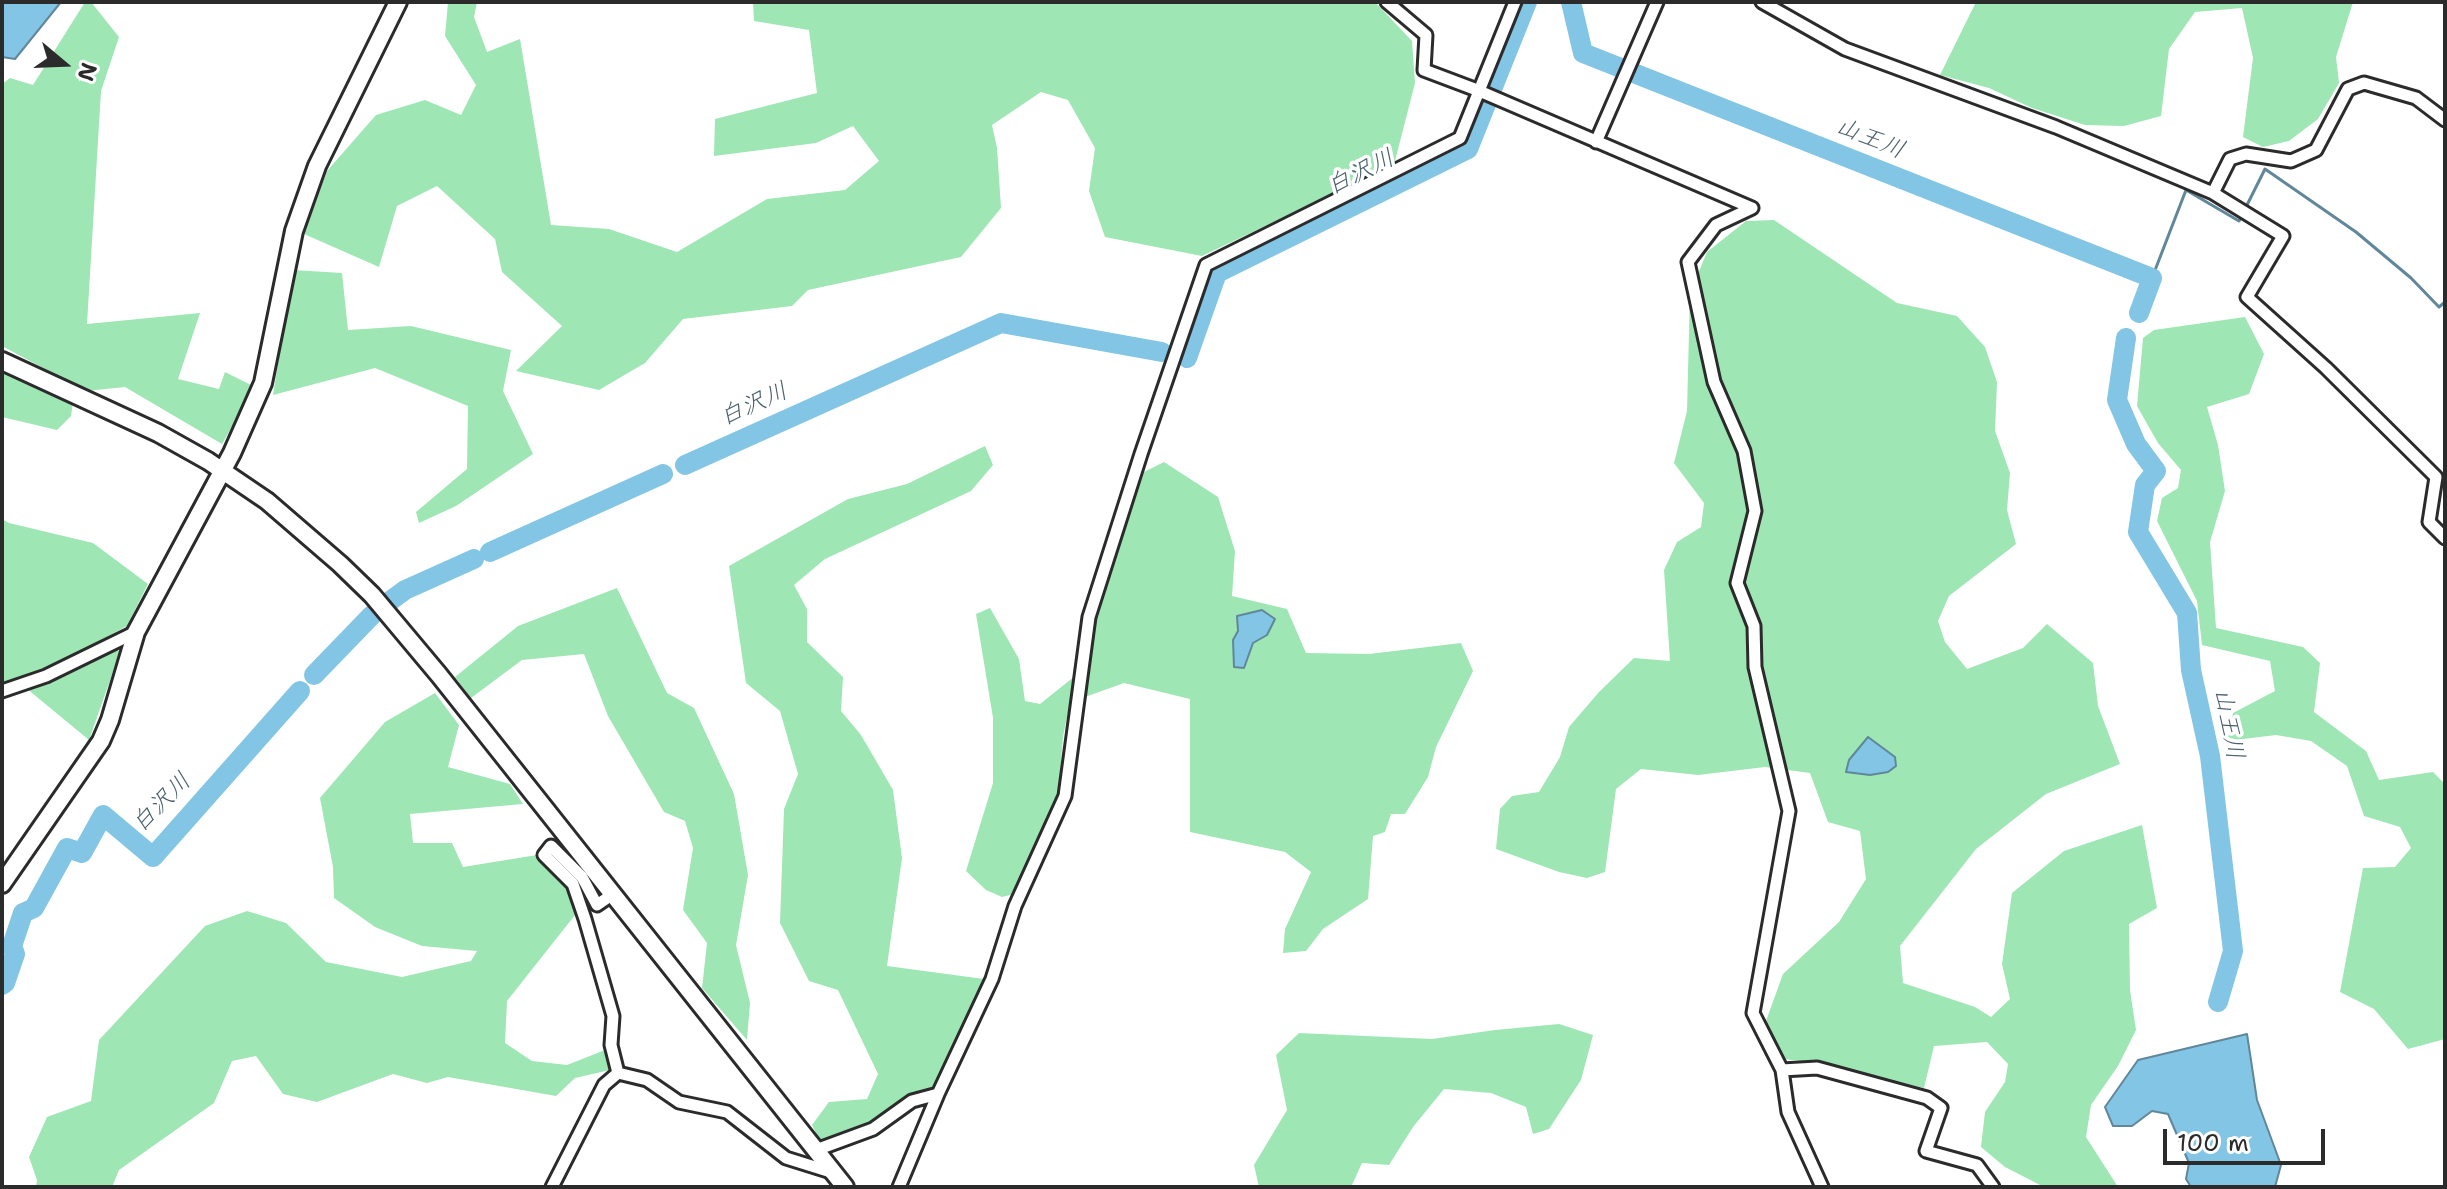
<!DOCTYPE html>
<meta charset="utf-8">
<style>
body{margin:0}
#map{position:relative;width:2447px;height:1189px;overflow:hidden;background:#fff;font-family:"Shantell Sans",sans-serif}
canvas{display:block}
.frame{position:absolute;inset:0;border:4px solid #2b2b2b;pointer-events:none}
.north{position:absolute;left:24px;top:24px;width:80px;height:80px;-webkit-text-stroke:6px #fff;paint-order:stroke;rotate:109deg;font-size:22px;font-weight:700;line-height:32px;text-align:center;color:#2b2b2b}
.north::after{content:'';display:block;margin:auto;width:28px;height:36px;background:#2b2b2b;clip-path:polygon(50% 0,100% 100%,50% 72%,0 100%)}
.scale{position:absolute;left:2163px;top:1129px;width:162px;height:36px;box-sizing:border-box;border:4px solid #2b2b2b;border-top:0;padding-left:10px;font-size:24px;line-height:28px;white-space:nowrap;color:#2b2b2b;-webkit-text-stroke:6px #fff;paint-order:stroke}
</style>
<div id="map">
<canvas width="2447" height="1189"></canvas>
<div class="frame"></div>
<div class="north">N</div>
<div class="scale">100 m</div>
</div>
<script>
const ctx = document.querySelector('canvas').getContext('2d');
ctx.lineJoin = 'round';
function fill(path, color) {
  ctx.fillStyle = color;
  ctx.fill(path, 'evenodd');
}
function shape(rows) {
  const path = new Path2D();
  for (const r of rows) {
    path.moveTo(r[0], r[1]);
    for (let i = 2; i < r.length; i += 2) path.lineTo(r[i], r[i + 1]);
  }
  return path;
}
function trace(path, color, width, dash) {
  ctx.strokeStyle = color;
  ctx.lineWidth = width;
  ctx.lineCap = dash ? 'butt' : 'round';
  ctx.setLineDash(dash || []);
  ctx.stroke(path);
}
function drawText(font, color, halo, rows, align = 'center') {
  ctx.font = font + ' "Shantell Sans","Klee One",sans-serif';
  ctx.lineWidth = 7;
  ctx.setLineDash([]);
  ctx.textBaseline = 'middle';
  ctx.strokeStyle = halo;
  ctx.fillStyle = color;
  for (const [text, x, y, turn = 0] of rows) {
    ctx.save();
    ctx.translate(x, y);
    ctx.rotate((+turn || 0) * Math.PI / 180);
    ctx.textAlign = isNaN(turn) ? turn : align;
    if (halo) ctx.strokeText(text, 0, 0);
    ctx.fillText(text, 0, 0);
    ctx.restore();
  }
}
fill(shape([
 [85,2,91,2,119,37,101,91,87,324,200,313,178,379,219,389,225,372,255,387,222,444,125,387,86,391,2,346,2,84,10,78,33,85],
 [448,2,477,2,474,17,487,52,520,39,551,225,609,229,677,252,767,199,845,190,879,161,853,126,816,143,714,156,715,119,817,93,809,30,754,21,753,2,1375,2,1412,41,1415,83,1394,165,1202,256,1105,237,1089,191,1095,148,1068,100,1041,92,992,125,997,148,1001,208,961,257,808,290,792,306,683,319,645,363,599,390,516,371,562,326,502,272,495,239,437,186,397,206,379,267,304,234,327,171,376,115,425,100,461,115,476,85,445,36],
 [1976,2,2353,2,2336,57,2339,83,2318,119,2289,141,2263,147,2243,137,2253,58,2242,8,2195,12,2169,49,2161,116,2124,126,2085,125,2032,108,1989,88,1940,75],
 [1774,220,1897,303,1957,316,1985,347,1997,382,1995,431,2010,473,2007,510,2016,544,1949,596,1938,621,1945,642,1967,669,2023,648,2047,624,2093,663,2098,706,2120,764,2046,794,1976,849,1900,946,1903,983,1975,1007,1991,1017,2010,999,2002,964,2012,893,2064,851,2142,825,2157,908,2129,924,2130,990,2136,1030,2118,1066,2091,1105,2086,1137,2118,1187,2044,1187,2005,1167,1981,1147,1985,1112,2005,1082,2008,1064,1987,1042,1934,1046,1924,1088,1819,1063,1783,1059,1766,1021,1783,974,1839,922,1866,879,1860,831,1828,822,1810,773,1765,767,1698,775,1641,769,1616,789,1605,872,1587,878,1559,872,1496,849,1500,809,1512,796,1539,792,1560,757,1569,727,1599,692,1634,658,1670,661,1664,570,1677,542,1701,527,1704,503,1674,463,1687,411,1690,293,1707,252,1746,221],
 [293,270,342,273,348,330,411,326,511,350,503,391,533,454,456,506,419,523,416,512,467,469,468,406,375,368,273,395],
 [2245,317,2264,354,2249,394,2207,407,2218,445,2225,491,2210,542,2216,628,2303,647,2320,663,2314,712,2366,751,2379,780,2433,772,2445,784,2445,1039,2408,1049,2374,1009,2340,992,2363,868,2395,867,2411,848,2400,827,2364,816,2347,766,2311,741,2276,735,2227,741,2233,713,2275,691,2270,661,2202,645,2197,601,2157,521,2162,498,2178,488,2181,470,2158,443,2137,406,2143,338,2154,330],
 [2,369,73,402,71,416,57,430,2,417],
 [985,446,993,465,971,491,825,559,794,585,807,609,807,642,843,677,841,711,861,735,893,790,902,858,887,966,984,979,934,1088,909,1095,872,1125,820,1141,812,1125,829,1102,867,1099,878,1074,838,990,809,981,780,923,784,809,798,774,780,711,746,683,729,566,848,499,907,484],
 [1164,462,1218,497,1235,551,1232,596,1287,609,1306,653,1369,654,1461,643,1473,671,1436,747,1428,777,1405,814,1391,814,1385,832,1373,836,1368,899,1323,929,1306,951,1283,953,1285,929,1311,872,1285,852,1190,832,1190,699,1124,683,1085,697,1093,625,1144,472],
 [2,519,9,523,93,543,148,584,127,626,103,639,120,652,89,740,26,688,2,698],
 [617,588,667,693,694,708,734,794,748,875,736,945,750,1003,747,1040,702,988,707,943,683,910,693,848,685,821,664,812,608,716,584,654,522,660,471,698,455,677,518,626],
 [990,608,1019,659,1025,701,1040,704,1075,676,1063,737,1058,797,1014,894,1002,897,986,890,966,871,993,783,993,718,976,614],
 [435,693,459,725,448,767,510,784,523,804,410,814,413,843,452,843,463,867,537,855,566,887,575,915,507,1001,505,1043,532,1061,567,1065,605,1050,610,1070,575,1078,556,1096,448,1077,427,1083,393,1074,317,1102,283,1094,256,1056,232,1061,214,1103,119,1170,112,1187,36,1187,37,1180,29,1157,47,1117,91,1101,99,1040,205,926,247,911,286,923,326,962,402,977,471,961,477,951,422,946,375,927,334,898,333,867,320,798,385,722],
 [1559,1024,1593,1035,1581,1080,1549,1129,1533,1134,1526,1107,1491,1093,1444,1089,1413,1127,1389,1165,1362,1163,1351,1187,1259,1187,1254,1165,1287,1110,1276,1055,1299,1033,1432,1039,1495,1030]
]), '#9ee6b4');
const water = shape([
 [2,2,61,2,15,59,2,57,2,2],
 [1262,610,1275,619,1267,635,1253,643,1244,668,1234,667,1233,640,1238,631,1237,616,1262,610],
 [1868,737,1895,757,1896,766,1888,772,1870,775,1846,772,1849,760,1868,737],
 [2247,1034,2257,1100,2281,1165,2275,1187,2191,1187,2186,1179,2189,1163,2168,1114,2152,1111,2132,1126,2113,1126,2105,1107,2138,1060,2247,1034]
]);
fill(water, '#83c5e4');
trace(water, '#60879a', 2);
trace(shape([
 [2245,209,2265,169,2356,232,2411,278,2439,307,2445,302],
 [2152,278,2186,190,2239,221,2242,216]
]), '#60879a', 3);
trace(shape([
 [1571,2,1583,53,2152,278,2139,313],
 [2126,338,2117,400,2136,444,2156,471,2145,485,2138,532,2187,613,2191,670,2210,756,2233,951,2218,1002],
 [1187,358,1217,273,1468,149,1527,2],
 [685,465,1001,323,1162,352],
 [490,552,663,474],
 [390,601,405,590,474,559],
 [314,675,372,615],
 [2,985,5,983,15,954,12,946,23,913,34,908,67,848,82,853,103,815,153,857,300,691]
]), '#83c5e4', 20);
const street = shape([
 [1387,2,1426,35,1424,70,1477,90,1752,208],
 [1762,2,1845,49,2056,127,2213,193,2283,236,2247,297,2326,368,2436,477,2429,522,2445,538],
 [1596,142,1657,2],
 [2213,193,2230,159,2246,154,2291,161,2316,150,2348,89,2364,83,2416,98,2445,120],
 [1752,208,1716,225,1688,262,1714,382,1744,451,1755,511,1737,583,1754,626,1755,667,1789,811,1753,1013,1782,1070,1788,1112,1822,1187],
 [2,691,46,676,136,632],
 [613,894,597,905,582,877,551,846,544,855,573,884,585,919,613,1016,611,1045,618,1073],
 [1782,1070,1817,1068,1927,1098,1941,1108,1926,1151,1977,1165,1993,1187],
 [618,1073,647,1080,679,1102,727,1112,786,1158,834,1173],
 [816,1150,873,1129,912,1101,938,1094],
 [552,1187,604,1085,618,1073],
 [899,1187,938,1094,992,979,1015,906,1065,796,1089,617,1141,454,1206,265,1460,138,1515,2]
]);
const secondary = shape([
 [2,361,158,433,208,461,267,501,340,564,372,595,439,675,845,1187],
 [2,884,101,741,110,720,136,632,232,453,263,383,294,231,317,166,398,2]
]);
trace(street, '#2b2b2b', 17);
trace(secondary, '#2b2b2b', 22);
trace(street, '#fff', 11);
trace(secondary, '#fff', 16);
drawText('italic 24px', '#4a616c', '#fff', [
 ["山王川",1870,139,22],
 ["白沢川",1361,173,-26],
 ["白沢川",754,405,-24],
 ["山王川",2228,724,79],
 ["白沢川",162,803,-45]
]);
</script>
